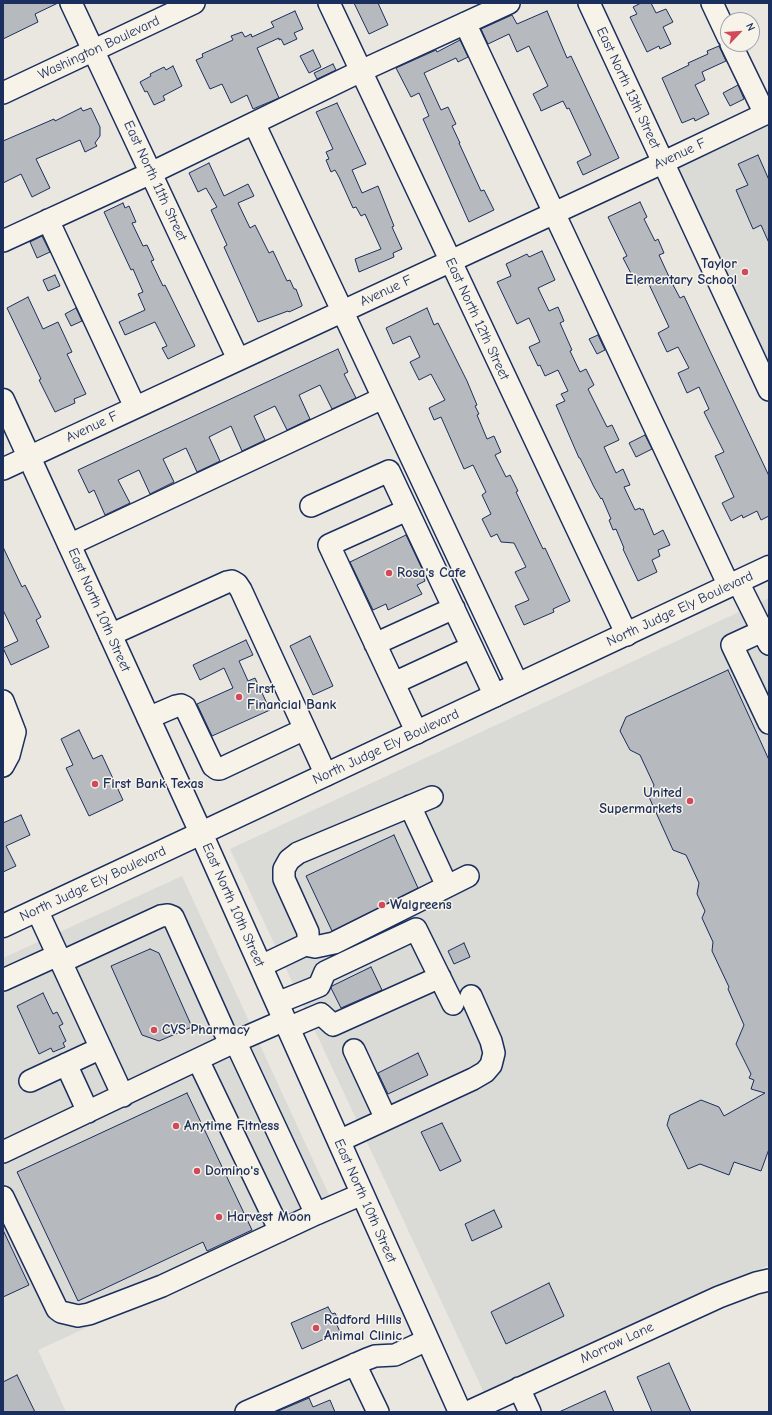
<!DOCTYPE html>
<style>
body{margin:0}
#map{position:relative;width:772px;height:1415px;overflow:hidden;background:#eae7e0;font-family:"Comic Neue",sans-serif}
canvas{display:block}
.frame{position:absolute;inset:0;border:4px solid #1b2f5e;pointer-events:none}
.north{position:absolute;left:720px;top:12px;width:40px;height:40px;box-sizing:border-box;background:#f7f3e8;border:1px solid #9fa5b1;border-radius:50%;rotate:65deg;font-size:11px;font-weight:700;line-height:16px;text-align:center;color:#1b2f5e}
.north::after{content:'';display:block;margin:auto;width:14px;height:18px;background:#d1495b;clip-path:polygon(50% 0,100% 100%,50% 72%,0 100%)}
</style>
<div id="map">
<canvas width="772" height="1415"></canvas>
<div class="frame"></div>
<div class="north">N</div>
</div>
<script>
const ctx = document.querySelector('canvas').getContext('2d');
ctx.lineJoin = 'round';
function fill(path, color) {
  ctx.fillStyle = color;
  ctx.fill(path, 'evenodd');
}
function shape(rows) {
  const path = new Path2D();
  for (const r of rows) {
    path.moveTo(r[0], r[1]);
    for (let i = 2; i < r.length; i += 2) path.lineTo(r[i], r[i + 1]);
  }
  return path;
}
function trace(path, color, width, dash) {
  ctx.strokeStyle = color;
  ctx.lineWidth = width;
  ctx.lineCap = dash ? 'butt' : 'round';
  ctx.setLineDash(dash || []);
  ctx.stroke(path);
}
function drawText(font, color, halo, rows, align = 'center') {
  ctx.font = font + ' "Comic Neue",sans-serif';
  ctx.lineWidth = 3;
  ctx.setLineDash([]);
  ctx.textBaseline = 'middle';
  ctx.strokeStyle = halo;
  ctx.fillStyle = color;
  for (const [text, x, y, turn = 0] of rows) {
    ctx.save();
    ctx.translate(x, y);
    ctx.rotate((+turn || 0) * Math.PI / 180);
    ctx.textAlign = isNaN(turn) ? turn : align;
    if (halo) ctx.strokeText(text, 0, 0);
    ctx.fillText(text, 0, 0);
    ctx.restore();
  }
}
fill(shape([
 [769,124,769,376,672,168],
 [769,598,769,1265,486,1397,230,849],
 [182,876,337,1212,38,1350,66,1412,3,1412,3,958]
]), '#dadad6');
const building = shape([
 [3,3,58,3,35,14,38,22,3,39,3,3],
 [354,3,378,3,388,25,369,34,354,3],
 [641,3,651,3,656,13,666,9,673,22,663,27,671,44,660,49,659,46,647,52,630,17,637,14,633,7,641,3],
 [295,11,303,29,294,33,297,39,284,45,281,39,279,40,279,38,257,48,279,98,253,109,247,95,231,103,222,84,210,89,196,60,203,57,202,54,233,40,231,36,242,32,245,37,251,34,252,37,274,27,271,22,295,11],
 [547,11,567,58,571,56,619,158,583,175,577,162,591,155,569,108,567,109,563,101,541,111,540,108,533,94,548,86,529,46,517,52,509,34,488,44,481,29,512,15,517,24,547,11],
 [460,40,468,57,458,62,456,58,424,73,441,110,448,107,456,124,452,126,460,143,459,143,481,191,484,190,494,210,469,222,423,119,429,116,419,93,411,97,396,68,436,50,437,52,460,40],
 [719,46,726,61,702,72,705,80,695,85,709,114,695,121,694,118,682,123,662,78,689,65,688,63,708,54,707,51,719,46],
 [313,50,321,67,309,73,300,56,313,50],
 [333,64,336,70,317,79,314,73,333,64],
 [173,66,182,86,163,96,165,100,154,105,147,91,145,92,140,82,151,76,150,74,164,67,166,70,173,66],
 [738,85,744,99,730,106,723,93,738,85],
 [337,103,366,164,352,170,362,193,378,186,394,226,392,227,402,249,393,253,394,257,359,272,355,259,381,249,365,214,361,216,356,207,353,208,339,177,335,170,331,172,326,160,329,159,326,152,333,149,316,112,337,103],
 [81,108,83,111,91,108,100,127,100,136,95,143,97,146,85,152,80,140,36,159,50,188,32,197,21,174,3,183,3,141,54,119,55,121,81,108],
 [758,155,769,180,769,243,761,225,753,229,736,190,748,185,738,164,758,155],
 [209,163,224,196,248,184,254,196,238,203,250,228,255,225,269,253,273,251,287,281,290,280,294,289,296,289,302,305,302,306,289,312,288,311,258,322,224,247,227,245,211,210,217,207,206,188,198,192,189,173,209,163],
 [640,202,647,217,644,219,655,241,658,239,664,253,659,255,671,281,680,298,684,296,769,476,769,516,761,520,757,511,743,518,742,515,731,521,722,503,734,497,715,456,724,452,704,412,709,409,699,387,687,393,678,373,689,368,678,347,667,352,658,333,669,327,647,280,637,285,623,258,627,256,608,217,640,202],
 [123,203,125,208,129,206,136,222,132,223,143,246,147,245,154,260,151,261,163,286,165,285,195,346,168,359,162,348,167,346,155,322,125,335,119,322,145,310,138,294,143,292,133,269,131,270,104,212,123,203],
 [42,236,50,252,37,258,30,242,42,236],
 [542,251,555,280,538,288,549,311,558,307,564,321,560,323,572,350,570,351,580,372,586,369,594,385,588,389,607,427,612,425,619,440,604,447,616,473,623,469,630,485,624,487,635,510,640,508,641,510,643,509,654,535,663,530,670,545,658,550,660,556,652,560,657,572,638,581,623,549,624,548,616,529,613,530,609,520,611,519,602,498,601,499,594,487,580,458,579,458,556,405,565,401,561,394,568,391,558,370,545,376,540,365,538,366,529,347,540,342,529,318,517,324,497,282,511,276,506,264,527,254,529,257,542,251],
 [55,275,60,286,48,291,43,280,55,275],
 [28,297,43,329,58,322,72,352,67,354,86,394,74,399,75,403,55,412,39,380,41,379,7,308,28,297],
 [76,308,82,321,71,326,65,314,76,308],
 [427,308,434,325,438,323,467,381,477,405,475,406,479,414,477,415,487,439,494,436,501,452,495,455,506,477,510,475,518,491,516,492,543,549,545,548,570,601,553,609,554,612,524,625,515,606,529,600,515,572,526,567,514,543,501,542,497,534,491,537,482,519,491,514,482,495,486,492,473,465,464,469,441,417,434,420,429,408,445,400,431,374,419,380,410,362,420,357,410,336,393,344,386,328,427,308],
 [598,335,605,350,597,354,589,339,598,335],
 [338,349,348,372,344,374,356,398,332,409,320,385,299,395,310,419,287,430,275,406,254,416,265,440,242,451,231,426,209,437,220,461,197,472,186,448,163,459,174,482,150,494,139,470,118,480,130,503,105,515,94,490,89,493,78,470,338,349],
 [645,435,652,449,636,457,629,443,645,435],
 [406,535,424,573,422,574,425,581,417,585,422,594,388,610,386,604,373,610,350,562,406,535],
 [3,547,22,587,25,585,41,617,36,620,49,647,11,665,3,648,18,641,3,610,3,547],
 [310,636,333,686,313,695,290,646,310,636],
 [246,640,253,655,239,661,248,681,255,678,270,710,212,736,197,704,233,688,224,668,200,680,193,665,246,640],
 [728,670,769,760,769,1149,761,1171,734,1162,729,1175,700,1164,688,1169,667,1125,670,1115,701,1100,719,1107,724,1116,765,1093,751,1089,754,1080,749,1078,751,1074,736,1044,744,1025,728,989,729,987,712,951,713,942,702,918,705,911,697,894,699,883,686,855,673,850,649,797,654,785,640,755,630,750,620,731,626,717,728,670],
 [79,730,93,759,102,755,123,800,89,816,66,768,73,765,61,739,79,730],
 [21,815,30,835,6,846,16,866,3,872,3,823,21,815],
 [394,835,418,888,332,931,306,876,394,835],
 [464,943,470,957,454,964,448,951,464,943],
 [150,949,159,953,192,1027,159,1041,142,1035,111,966,150,949],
 [371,967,382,990,341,1008,331,988,332,986,371,967],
 [43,993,53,1014,57,1012,63,1024,59,1026,66,1041,63,1043,65,1047,53,1052,51,1048,39,1054,17,1006,43,993],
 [418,1053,428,1075,388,1094,378,1073,418,1053],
 [187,1093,252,1230,207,1251,203,1242,78,1301,17,1172,187,1093],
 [442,1123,461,1161,440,1171,421,1132,442,1123],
 [494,1210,502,1227,472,1241,465,1224,494,1210],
 [3,1230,29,1285,3,1297,3,1230],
 [549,1283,564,1316,506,1344,491,1312,549,1283],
 [328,1307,332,1314,335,1313,340,1323,337,1325,340,1332,302,1349,291,1323,328,1307],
 [669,1363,691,1412,652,1412,637,1377,669,1363],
 [17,1375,35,1412,3,1412,3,1382,17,1375],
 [605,1391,614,1412,559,1412,605,1391],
 [309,1398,313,1407,330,1400,335,1412,276,1412,309,1398]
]);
fill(building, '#b6babf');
trace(building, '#1b2f5e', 1);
const minor = shape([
 [71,3,238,359],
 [329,3,627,635],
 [589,3,769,390],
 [712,3,728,37],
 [465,23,729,586],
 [731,44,765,114],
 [3,93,194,3],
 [254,123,518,685],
 [48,220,135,407],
 [3,241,151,173,361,71,509,3],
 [3,469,662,163,769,112],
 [311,506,389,471,495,696],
 [407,510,329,545,417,733],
 [69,545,383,398],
 [738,582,769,644],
 [769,628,732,645,769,723],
 [110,635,227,582,232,581,237,584,241,590,326,775],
 [375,644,454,608],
 [394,683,472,647],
 [3,701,15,732,9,755,3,766],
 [148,718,176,706,181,705,185,707,213,766,217,769,220,769,305,729],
 [410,806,447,886],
 [37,910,123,1096],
 [305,945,315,947,334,943,468,876],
 [61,962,161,916,168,915,173,917,230,1044],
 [261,966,305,945,308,940,308,932,284,879,284,869,289,860,298,853,432,797],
 [3,980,58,955],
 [277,1003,319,986,325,972,416,929,453,1004],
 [288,1028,321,1014,333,1025,440,977],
 [235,1041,316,1214],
 [354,1050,386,1119],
 [198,1060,280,1231],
 [66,1064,88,1112],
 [30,1081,101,1048],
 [339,1141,473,1079,485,1072,491,1065,494,1053,491,1041,471,996],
 [3,1152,230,1044,285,1020],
 [3,1197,57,1309,61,1312,78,1316,89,1314,162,1286,316,1214,362,1194],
 [355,1364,378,1412],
 [519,1388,530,1412],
 [246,1412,367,1359,375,1356,395,1355,427,1340],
 [468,1412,719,1297,756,1283,769,1280]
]);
const major = shape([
 [3,400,201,833,460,1412],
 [3,926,769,567]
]);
trace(minor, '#1b2f5e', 24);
trace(major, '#1b2f5e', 25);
trace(minor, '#f7f3e8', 21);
trace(major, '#f7f3e8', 22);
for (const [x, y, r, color] of [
 [745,272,4,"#d1495b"],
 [389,573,4,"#d1495b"],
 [239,697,4,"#d1495b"],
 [95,784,4,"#d1495b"],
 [690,801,4,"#d1495b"],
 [382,905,4,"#d1495b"],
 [154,1030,4,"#d1495b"],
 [176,1126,4,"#d1495b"],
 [197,1171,4,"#d1495b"],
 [219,1217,4,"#d1495b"],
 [316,1328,4,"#d1495b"]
]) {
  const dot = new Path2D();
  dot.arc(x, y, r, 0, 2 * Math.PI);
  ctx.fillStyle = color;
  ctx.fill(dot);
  trace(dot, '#f7f3e8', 1.5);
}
drawText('14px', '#1b2f5e', '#f7f3e8', [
 ["Washington Boulevard",99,48,-25],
 ["East North 13th Street",628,88,65],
 ["Avenue F",680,154,-25],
 ["East North 11th Street",155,181,65],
 ["Avenue F",386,291,-25],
 ["East North 12th Street",477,319,65],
 ["Avenue F",92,427,-25],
 ["North Judge Ely Boulevard",680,609,-25],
 ["East North 10th Street",99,610,66],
 ["North Judge Ely Boulevard",386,747,-25],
 ["North Judge Ely Boulevard",93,884,-25],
 ["East North 10th Street",233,905,66],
 ["East North 10th Street",365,1201,66],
 ["Morrow Lane",617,1343,-25]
]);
drawText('bold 14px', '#1b2f5e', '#f7f3e8', [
 ["Taylor",737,264,"right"],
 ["Elementary School",737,280,"right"],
 ["Rosa's Cafe",397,573],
 ["First",247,689],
 ["Financial Bank",247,705],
 ["First Bank Texas",103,784],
 ["United",682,793,"right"],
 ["Supermarkets",682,809,"right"],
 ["Walgreens",390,905],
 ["CVS Pharmacy",162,1030],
 ["Anytime Fitness",184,1126],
 ["Domino's",205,1171],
 ["Harvest Moon",227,1217],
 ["Radford Hills",324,1320],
 ["Animal Clinic",324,1336]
], 'left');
</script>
